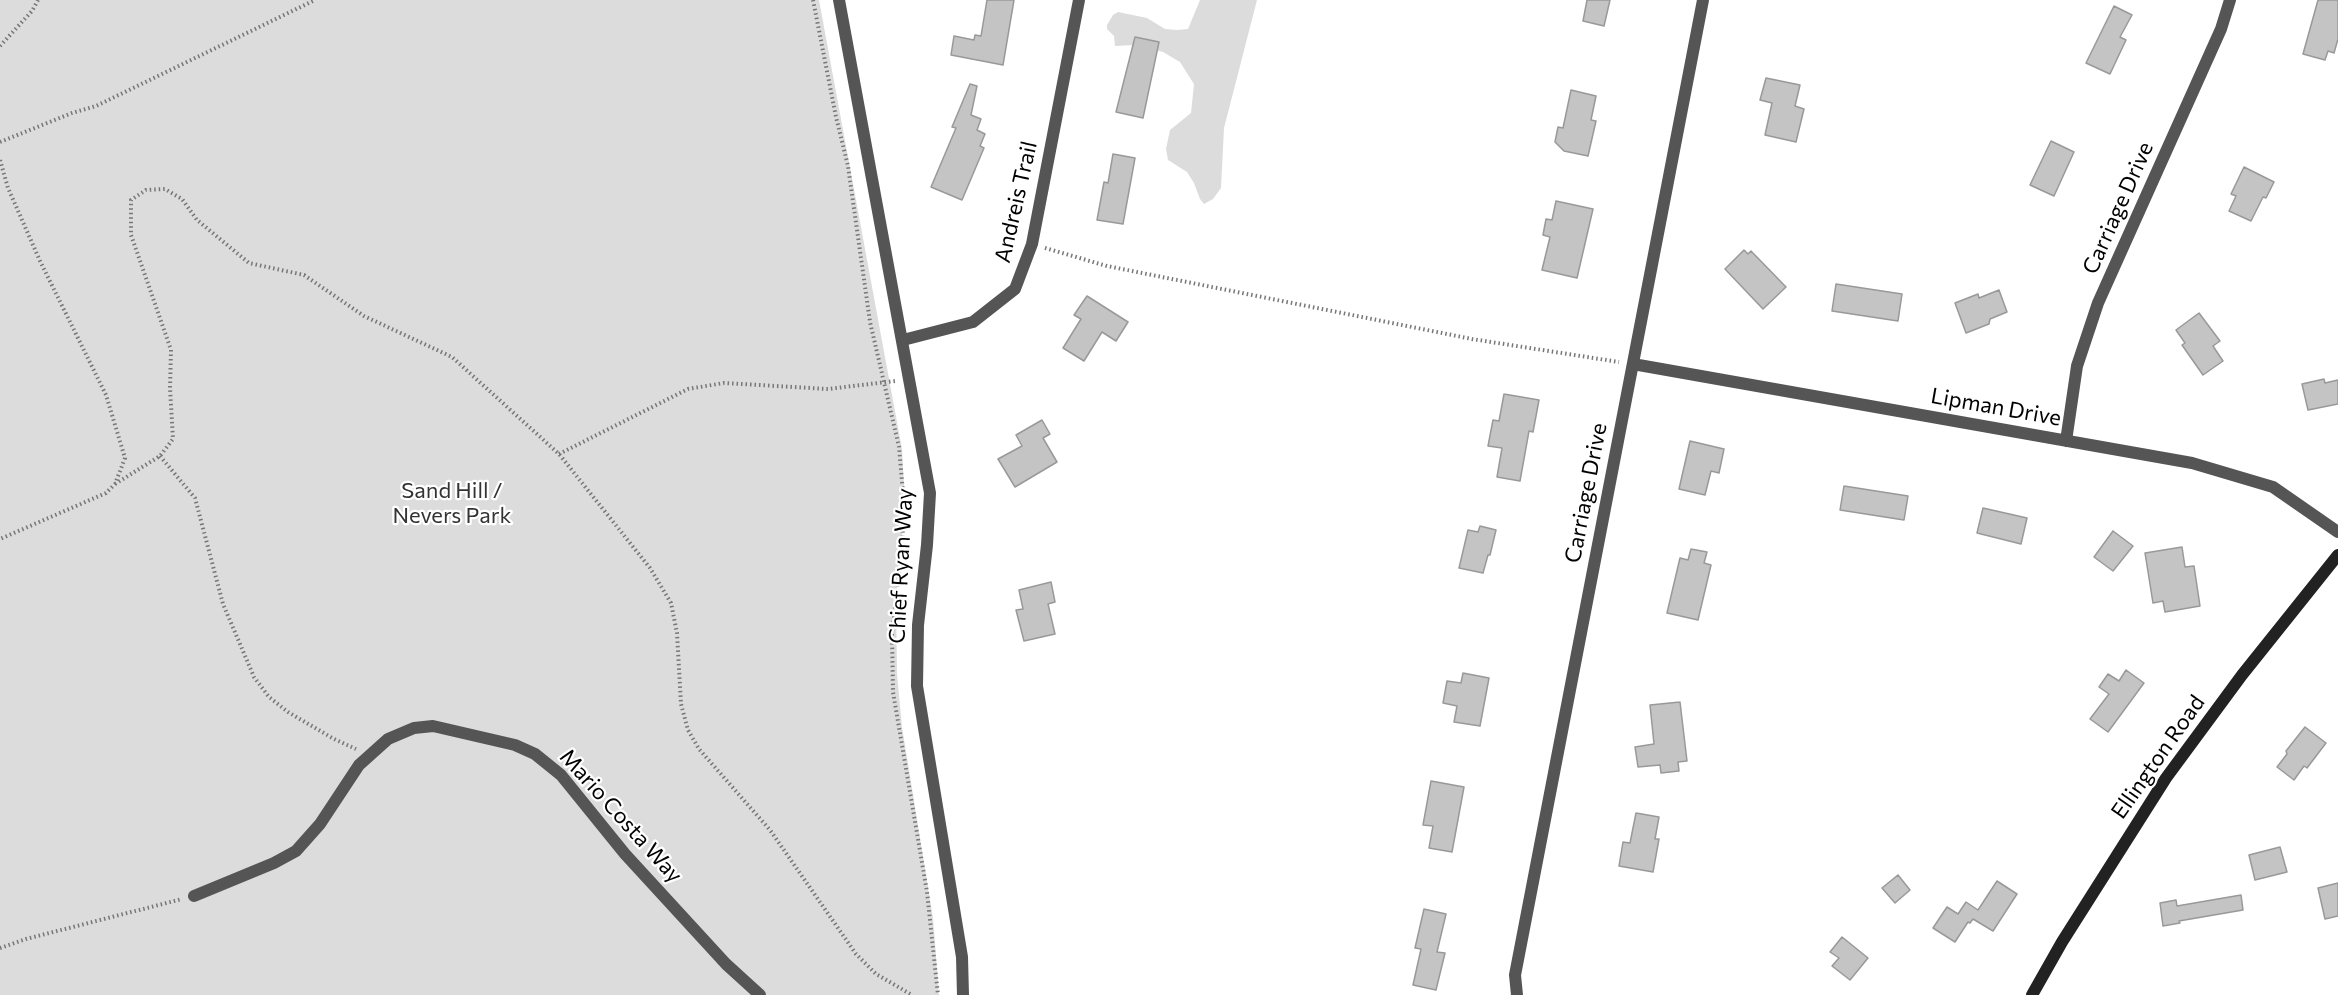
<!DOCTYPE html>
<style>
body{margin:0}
canvas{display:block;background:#fff}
</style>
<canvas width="2338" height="995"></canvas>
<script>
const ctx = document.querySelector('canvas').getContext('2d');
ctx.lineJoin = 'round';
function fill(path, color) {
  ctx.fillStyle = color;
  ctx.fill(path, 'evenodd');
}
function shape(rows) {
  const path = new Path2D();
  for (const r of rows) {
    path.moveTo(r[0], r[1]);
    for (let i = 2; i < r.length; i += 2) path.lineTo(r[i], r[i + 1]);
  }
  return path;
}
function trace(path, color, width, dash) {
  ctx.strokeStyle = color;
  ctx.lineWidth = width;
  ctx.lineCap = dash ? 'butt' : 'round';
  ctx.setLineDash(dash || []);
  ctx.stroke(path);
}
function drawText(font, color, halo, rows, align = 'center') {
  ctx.font = font + ' Commissioner,sans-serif';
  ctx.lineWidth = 4.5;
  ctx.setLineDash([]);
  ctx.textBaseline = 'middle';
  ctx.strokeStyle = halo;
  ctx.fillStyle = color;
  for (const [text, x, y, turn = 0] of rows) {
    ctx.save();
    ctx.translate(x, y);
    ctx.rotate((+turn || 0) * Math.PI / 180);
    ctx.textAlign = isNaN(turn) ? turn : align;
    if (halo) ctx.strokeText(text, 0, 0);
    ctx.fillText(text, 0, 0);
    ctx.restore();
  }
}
fill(shape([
 [0,0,819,0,902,449,905,506,896,598,897,674,902,727,933,918,939,995,0,995],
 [1200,0,1257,0,1224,128,1221,188,1213,199,1204,204,1200,199,1194,183,1187,172,1168,160,1166,149,1170,130,1191,113,1194,84,1192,81,1180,62,1163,52,1135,45,1115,46,1114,36,1107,29,1107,25,1113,15,1118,12,1147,18,1165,29,1177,30,1188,29]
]), '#dcdcdc');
const building = shape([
 [987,0,1014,0,1003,65,951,55,954,36,974,40,975,35,981,36,987,0],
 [1587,0,1610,0,1604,26,1583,21,1587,0],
 [2318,0,2338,0,2338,39,2334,53,2328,51,2325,60,2303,54,2318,0],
 [2114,6,2132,15,2120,37,2126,40,2110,74,2086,63,2114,6],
 [1135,37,1159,42,1143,118,1116,112,1135,37],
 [1766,78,1800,85,1795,106,1804,109,1796,142,1765,135,1772,103,1760,100,1766,78],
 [970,84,977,86,971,115,981,119,977,130,985,134,980,146,984,148,962,200,931,187,956,128,952,127,970,84],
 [1571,90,1596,96,1591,120,1596,121,1588,156,1564,151,1555,142,1558,127,1563,128,1571,90],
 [2051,141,2074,152,2054,196,2030,185,2051,141],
 [1113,154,1135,158,1123,224,1097,220,1104,182,1108,183,1113,154],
 [2244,167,2274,182,2266,198,2263,197,2251,221,2229,211,2236,196,2231,194,2244,167],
 [1556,201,1593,209,1577,278,1542,270,1550,237,1543,235,1546,219,1552,220,1556,201],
 [1744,250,1748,254,1751,251,1786,287,1763,309,1725,269,1744,250],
 [1836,284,1902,294,1898,321,1832,311,1836,284],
 [1999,290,2007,312,1990,319,1989,324,1966,333,1955,303,1978,294,1979,298,1999,290],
 [1087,296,1128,322,1116,341,1102,332,1084,361,1063,348,1081,319,1074,315,1087,296],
 [2199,313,2220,341,2213,346,2223,361,2203,375,2182,345,2185,343,2176,330,2199,313],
 [2324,379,2325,383,2338,380,2338,404,2308,410,2302,384,2324,379],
 [1504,394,1539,400,1533,432,1529,431,1520,481,1497,477,1502,448,1488,446,1493,420,1499,421,1504,394],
 [1042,420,1050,434,1043,438,1057,462,1015,487,998,459,1022,446,1016,435,1042,420],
 [1690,441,1724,449,1719,473,1711,471,1705,495,1679,489,1690,441],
 [1844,486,1908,496,1904,520,1840,510,1844,486],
 [1983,508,2027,518,2021,544,1977,533,1983,508],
 [1480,526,1496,530,1490,555,1488,555,1483,573,1459,568,1468,530,1478,532,1480,526],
 [2113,531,2133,546,2113,571,2094,557,2113,531],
 [2182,547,2185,567,2194,566,2200,606,2165,612,2163,601,2153,603,2145,553,2182,547],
 [1691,549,1707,552,1704,563,1711,565,1698,620,1667,613,1680,558,1688,560,1691,549],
 [1051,582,1055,602,1048,604,1055,634,1024,641,1016,610,1023,609,1019,590,1051,582],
 [2126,670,2144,683,2108,732,2090,719,2109,694,2099,687,2108,674,2119,681,2126,670],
 [1463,673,1489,678,1480,726,1454,722,1457,706,1443,703,1447,681,1461,683,1463,673],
 [1680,702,1687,761,1678,762,1679,771,1661,773,1660,765,1638,767,1635,747,1654,744,1650,705,1680,702],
 [2305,727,2326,743,2307,768,2304,766,2294,780,2277,767,2287,754,2286,751,2305,727],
 [1431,781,1464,787,1452,852,1429,848,1433,826,1423,825,1431,781],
 [1636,813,1659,817,1655,839,1659,839,1653,872,1619,866,1623,842,1630,843,1636,813],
 [2280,847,2287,872,2255,880,2249,855,2280,847],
 [1898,875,1910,890,1895,903,1882,888,1898,875],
 [1997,881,2017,894,1993,931,1973,919,1970,923,1968,922,1955,942,1933,928,1947,907,1958,914,1966,902,1978,910,1997,881],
 [2338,883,2338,916,2325,919,2318,888,2338,883],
 [2241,895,2243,910,2179,921,2180,923,2163,926,2160,903,2176,900,2177,906,2241,895],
 [1424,909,1446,914,1437,952,1445,953,1436,990,1413,985,1421,949,1415,948,1424,909],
 [1842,937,1868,958,1850,980,1832,966,1839,958,1830,952,1842,937]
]);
fill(building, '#c4c4c4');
trace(building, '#999', 1.5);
trace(shape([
 [813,0,836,117,848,166,870,322,899,447,904,504,902,547,892,634,893,692,927,892,938,995],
 [0,46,32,11,38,0],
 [0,142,72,113,96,106,315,0],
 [0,160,8,188,40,261,106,395,125,458,115,484,106,493,0,539],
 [1045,248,1107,266,1472,339,1619,362],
 [559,454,688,389,724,383,828,389,895,381],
 [160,456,195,498,223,604,254,677,269,697,288,712,334,739,356,749],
 [115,484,160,456,173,439,170,388,171,350,131,235,131,200,146,190,165,189,182,199,197,220,249,263,304,275,364,316,452,357,559,454,650,568,671,603,677,633,681,704,688,730,699,749,770,830,856,954,876,974,912,995],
 [0,948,26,939,182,899]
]), '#777', 4, [1.5, 3]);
trace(shape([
 [839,0,930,493,927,545,918,625,917,686,962,957,963,995],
 [903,340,973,322,1015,289,1032,244,1079,0],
 [1633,364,2192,463,2273,487,2338,532],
 [2066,441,2077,366,2098,303,2221,29,2230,0],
 [194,896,274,863,296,851,320,824,359,765,388,739,414,728,433,726,515,745,535,754,561,775,625,854,726,964,760,995],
 [1517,995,1515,975,1703,0]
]), '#555', 12);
trace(shape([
 [2032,995,2062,942,2166,778,2242,675,2338,555]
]), '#222', 12);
drawText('22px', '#000', '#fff', [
 ["Andreis Trail",1016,202,-77],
 ["Carriage Drive",2118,208,-66],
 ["Lipman Drive",1996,407,10],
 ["Carriage Drive",1586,493,-79],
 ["Chief Ryan Way",901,566,-87],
 ["Ellington Road",2158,757,-55],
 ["Mario Costa Way",621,816,48]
]);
drawText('22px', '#333', '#fff', [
 ["Sand Hill /",452,491],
 ["Nevers Park",452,516]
]);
</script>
